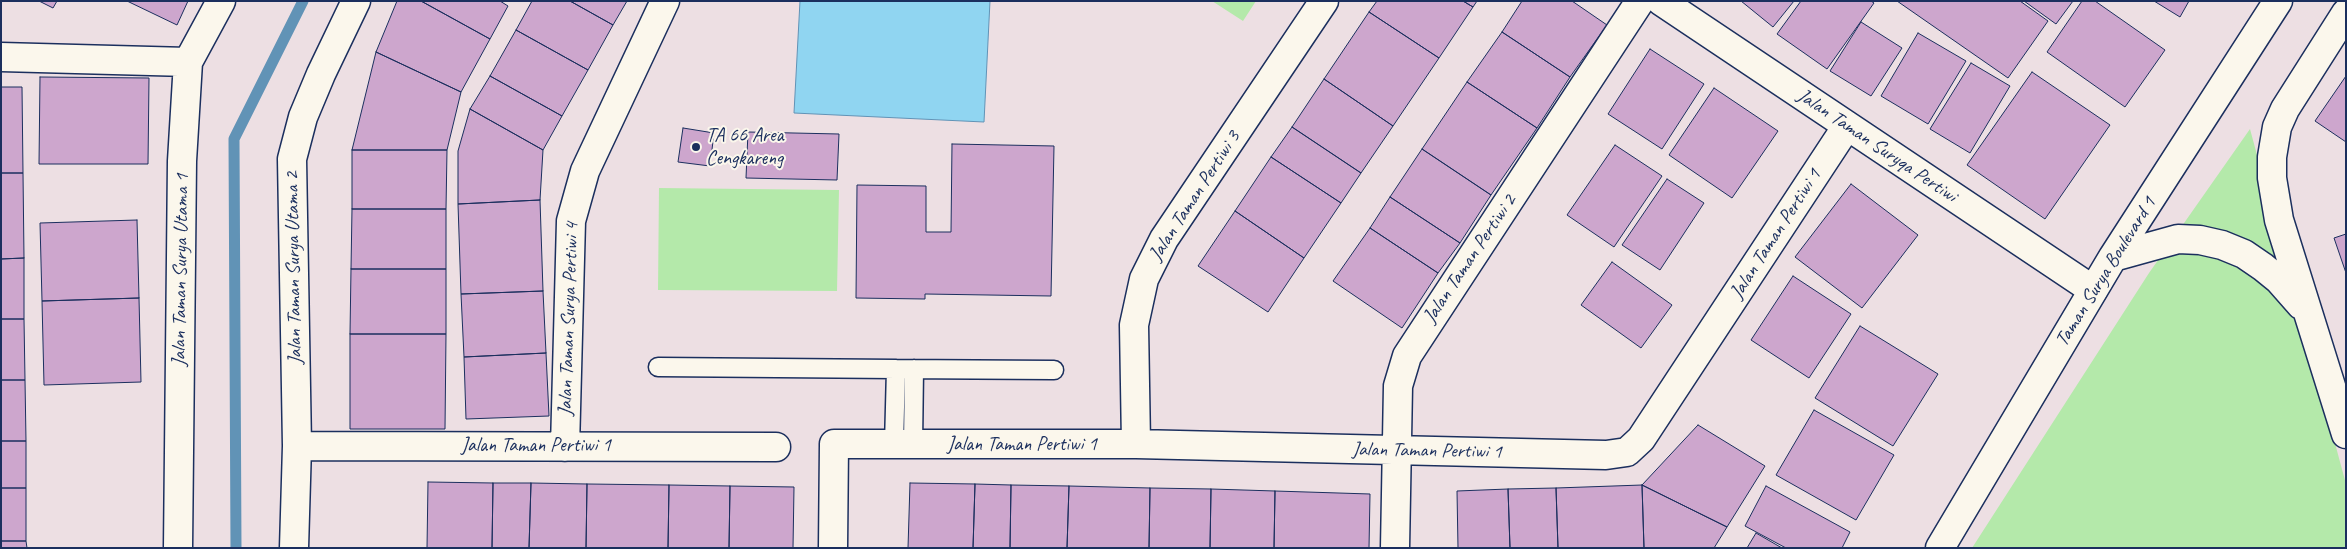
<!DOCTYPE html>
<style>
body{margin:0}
#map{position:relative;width:2347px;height:549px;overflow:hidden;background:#eddfe3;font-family:Caveat,sans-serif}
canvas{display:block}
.frame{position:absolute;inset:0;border:2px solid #1b2f5e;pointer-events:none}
</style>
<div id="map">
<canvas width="2347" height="549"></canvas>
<div class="frame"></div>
</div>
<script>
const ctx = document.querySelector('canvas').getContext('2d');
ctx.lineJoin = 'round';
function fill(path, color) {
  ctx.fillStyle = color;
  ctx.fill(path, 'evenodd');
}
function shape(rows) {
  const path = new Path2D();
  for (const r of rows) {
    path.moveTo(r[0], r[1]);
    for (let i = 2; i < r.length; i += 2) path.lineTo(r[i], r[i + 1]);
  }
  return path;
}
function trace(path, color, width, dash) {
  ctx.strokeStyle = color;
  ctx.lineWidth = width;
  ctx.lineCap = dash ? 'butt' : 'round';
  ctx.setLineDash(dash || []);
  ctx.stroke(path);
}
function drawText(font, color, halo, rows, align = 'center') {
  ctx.font = font + ' Caveat,sans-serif';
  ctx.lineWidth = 4;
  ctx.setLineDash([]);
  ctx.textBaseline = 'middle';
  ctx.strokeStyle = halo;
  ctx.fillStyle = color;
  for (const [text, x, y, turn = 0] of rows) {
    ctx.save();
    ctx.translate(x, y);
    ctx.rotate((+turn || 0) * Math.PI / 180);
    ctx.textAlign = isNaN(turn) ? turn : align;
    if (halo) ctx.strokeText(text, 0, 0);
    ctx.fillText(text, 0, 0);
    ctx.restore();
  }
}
fill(shape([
 [1212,1,1256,1,1243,21],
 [2250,129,2346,484,2346,548,1972,548,2149,273],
 [659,188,839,190,837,291,658,290]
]), '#b4e9aa');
const water = shape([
 [800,1,990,1,984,122,794,113,800,1]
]);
fill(water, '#90d5f1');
trace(water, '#6193b6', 1);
trace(shape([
 [236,548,234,139,303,1]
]), '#6193b6', 11);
const building = shape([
 [39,1,57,1,53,8,39,1],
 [127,1,188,1,177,25,127,1],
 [397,1,421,1,490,39,461,92,376,52,397,1],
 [421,1,500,1,508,6,490,39,421,1],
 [532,1,570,1,613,25,588,70,516,30,532,1],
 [570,1,627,1,613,25,570,1],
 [1377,1,1463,1,1473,7,1439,58,1369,12,1377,1],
 [1463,1,1477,1,1473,7,1463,1],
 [1522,1,1572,1,1607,25,1570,77,1502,32,1522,1],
 [1741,1,1794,1,1773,27,1741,1],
 [1801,1,1871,1,1874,3,1827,69,1777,34,1801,1],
 [1897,1,2020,1,2048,21,2008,78,1897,1],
 [2024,1,2073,1,2056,24,2024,1],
 [2082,1,2095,1,2165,50,2125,107,2047,52,2082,1],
 [2154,1,2189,1,2180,17,2154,1],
 [1369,12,1439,58,1393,126,1324,79,1369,12],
 [1861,22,1902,48,1871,96,1830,71,1861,22],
 [516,30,588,70,562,116,490,76,516,30],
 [1502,32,1570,77,1537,128,1467,82,1502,32],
 [1918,33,1966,61,1928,124,1881,96,1918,33],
 [1650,49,1704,84,1662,149,1608,114,1650,49],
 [376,52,461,92,447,150,352,150,376,52],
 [1971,63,2010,86,1970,153,1930,129,1971,63],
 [2032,72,2110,125,2045,219,1967,165,2032,72],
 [490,76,562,116,543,150,470,109,490,76],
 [2346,76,2346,142,2315,121,2346,76],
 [40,77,149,78,148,164,39,164,40,77],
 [1324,79,1393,126,1361,173,1292,127,1324,79],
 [1467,82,1537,128,1491,195,1422,149,1467,82],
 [1,87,22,87,23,173,1,173,1,87],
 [1714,88,1778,131,1732,198,1669,155,1714,88],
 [470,109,543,150,540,200,458,204,458,151,470,109],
 [1292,127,1361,173,1341,203,1271,157,1292,127],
 [683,128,714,133,710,166,678,162,683,128],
 [748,132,839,134,837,180,746,178,748,132],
 [952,144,1054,146,1051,296,925,294,925,299,856,298,857,185,926,186,926,232,951,232,952,144],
 [1615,145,1662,176,1614,247,1567,215,1615,145],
 [1422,149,1491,195,1460,243,1390,197,1422,149],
 [352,150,447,150,446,209,352,209,352,150],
 [1271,157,1341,203,1304,258,1235,211,1271,157],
 [1,173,23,173,24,258,1,259,1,173],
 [1667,179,1704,203,1660,270,1622,245,1667,179],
 [1851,184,1918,235,1862,308,1795,257,1851,184],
 [1390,197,1460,243,1438,273,1370,228,1390,197],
 [540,200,543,291,461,294,458,204,540,200],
 [352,209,446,209,446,269,351,269,352,209],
 [1235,211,1304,258,1268,312,1198,266,1235,211],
 [137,220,139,298,42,301,40,223,137,220],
 [1370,228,1438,273,1402,328,1333,281,1370,228],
 [2346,234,2346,273,2334,238,2346,234],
 [24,258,24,319,1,319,1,259,24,258],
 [1612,262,1672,305,1641,348,1581,305,1612,262],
 [351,269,446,269,446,334,350,334,351,269],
 [1793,276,1851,314,1809,378,1751,340,1793,276],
 [543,291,546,353,464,357,461,294,543,291],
 [139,298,141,382,44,385,42,301,139,298],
 [1,319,24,319,25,380,1,380,1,319],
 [1860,326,1938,374,1893,446,1815,398,1860,326],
 [350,334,446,334,445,429,350,429,350,334],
 [546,353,549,416,466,419,464,357,546,353],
 [1,380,25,380,26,441,1,441,1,380],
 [1814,410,1894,455,1856,520,1776,475,1814,410],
 [1698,425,1765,466,1727,527,1642,485,1698,425],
 [1,441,26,441,26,488,1,488,1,441],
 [428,482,493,483,492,548,427,548,428,482],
 [493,483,531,483,529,548,492,548,493,483],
 [531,483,587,484,586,548,529,548,531,483],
 [910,483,975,484,973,548,908,548,910,483],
 [587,484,669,485,668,548,586,548,587,484],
 [975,484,1011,485,1010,548,973,548,975,484],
 [669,485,730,486,729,548,668,548,669,485],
 [1011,485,1069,486,1067,548,1010,548,1011,485],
 [1642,485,1644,548,1558,548,1556,488,1642,485],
 [1642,485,1727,527,1714,548,1644,548,1642,485],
 [730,486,794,487,793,548,729,548,730,486],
 [1069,486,1150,488,1149,548,1067,548,1069,486],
 [1766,486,1850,532,1842,548,1786,548,1745,526,1766,486],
 [1,488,26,488,26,541,1,541,1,488],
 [1150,488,1211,489,1210,548,1149,548,1150,488],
 [1556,488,1558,548,1510,548,1508,489,1556,488],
 [1211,489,1275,491,1274,548,1210,548,1211,489],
 [1508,489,1510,548,1458,548,1457,491,1508,489],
 [1275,491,1370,494,1369,548,1274,548,1275,491],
 [1756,533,1782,548,1747,548,1756,533],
 [1,541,26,541,27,548,1,548,1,541]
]);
fill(building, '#cda6cd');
trace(building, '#1b2f5e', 1);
const service = shape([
 [658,367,896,369,894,445],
 [896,369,1054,370],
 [913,445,914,369]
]);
const minor = shape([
 [1661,1,2093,290],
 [1,57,188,62],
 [1136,444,1134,325,1144,279,1164,239,1324,1],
 [297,446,776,447],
 [565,447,571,221,585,171,665,1],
 [178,548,182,161,188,62,221,1],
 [294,548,297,446,292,159,303,117,321,74,356,1],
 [833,548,834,444,1136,444,1606,455,1627,452,1641,439,1847,126],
 [1395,548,1398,386,1407,356,1640,1]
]);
const tertiary = shape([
 [2346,13,2285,109,2277,127,2272,157,2272,178,2279,220,2346,434],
 [2113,257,2178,239,2200,240,2222,245,2244,254,2263,267,2279,280,2301,305],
 [1940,548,2113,257,2278,1]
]);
trace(service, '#1b2f5e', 21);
trace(minor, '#1b2f5e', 31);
trace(tertiary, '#1b2f5e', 31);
trace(service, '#fbf7ec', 18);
trace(minor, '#fbf7ec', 28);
trace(tertiary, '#fbf7ec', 28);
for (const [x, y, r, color] of [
 [696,147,5,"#1b2f5e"]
]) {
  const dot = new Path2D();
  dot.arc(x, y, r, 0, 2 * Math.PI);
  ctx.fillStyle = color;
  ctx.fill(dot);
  trace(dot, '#fbf7ec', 2);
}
drawText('20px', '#1b2f5e', '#fbf7ec', [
 ["TA 66 Area",706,136],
 ["Cengkareng",706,159]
], 'left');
drawText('20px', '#1b2f5e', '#fbf7ec', [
 ["Jalan Taman Suryqa Pertiwi",1877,146,34],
 ["Jalan Taman Pertiwi 3",1195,196,-57],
 ["Jalan Taman Pertiwi 1",1776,234,-57],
 ["Jalan Taman Pertiwi 2",1470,259,-56],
 ["Jalan Taman Surya Utama 2",294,268,-91],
 ["Jalan Taman Surya Utama 1",181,270,-89],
 ["Taman Surya Boulevard 1",2106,272,-58],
 ["Jalan Taman Surya Pertiwi 4",569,319,-88],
 ["Jalan Taman Pertiwi 1",1022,445],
 ["Jalan Taman Pertiwi 1",536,446],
 ["Jalan Taman Pertiwi 1",1427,451,1]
]);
</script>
